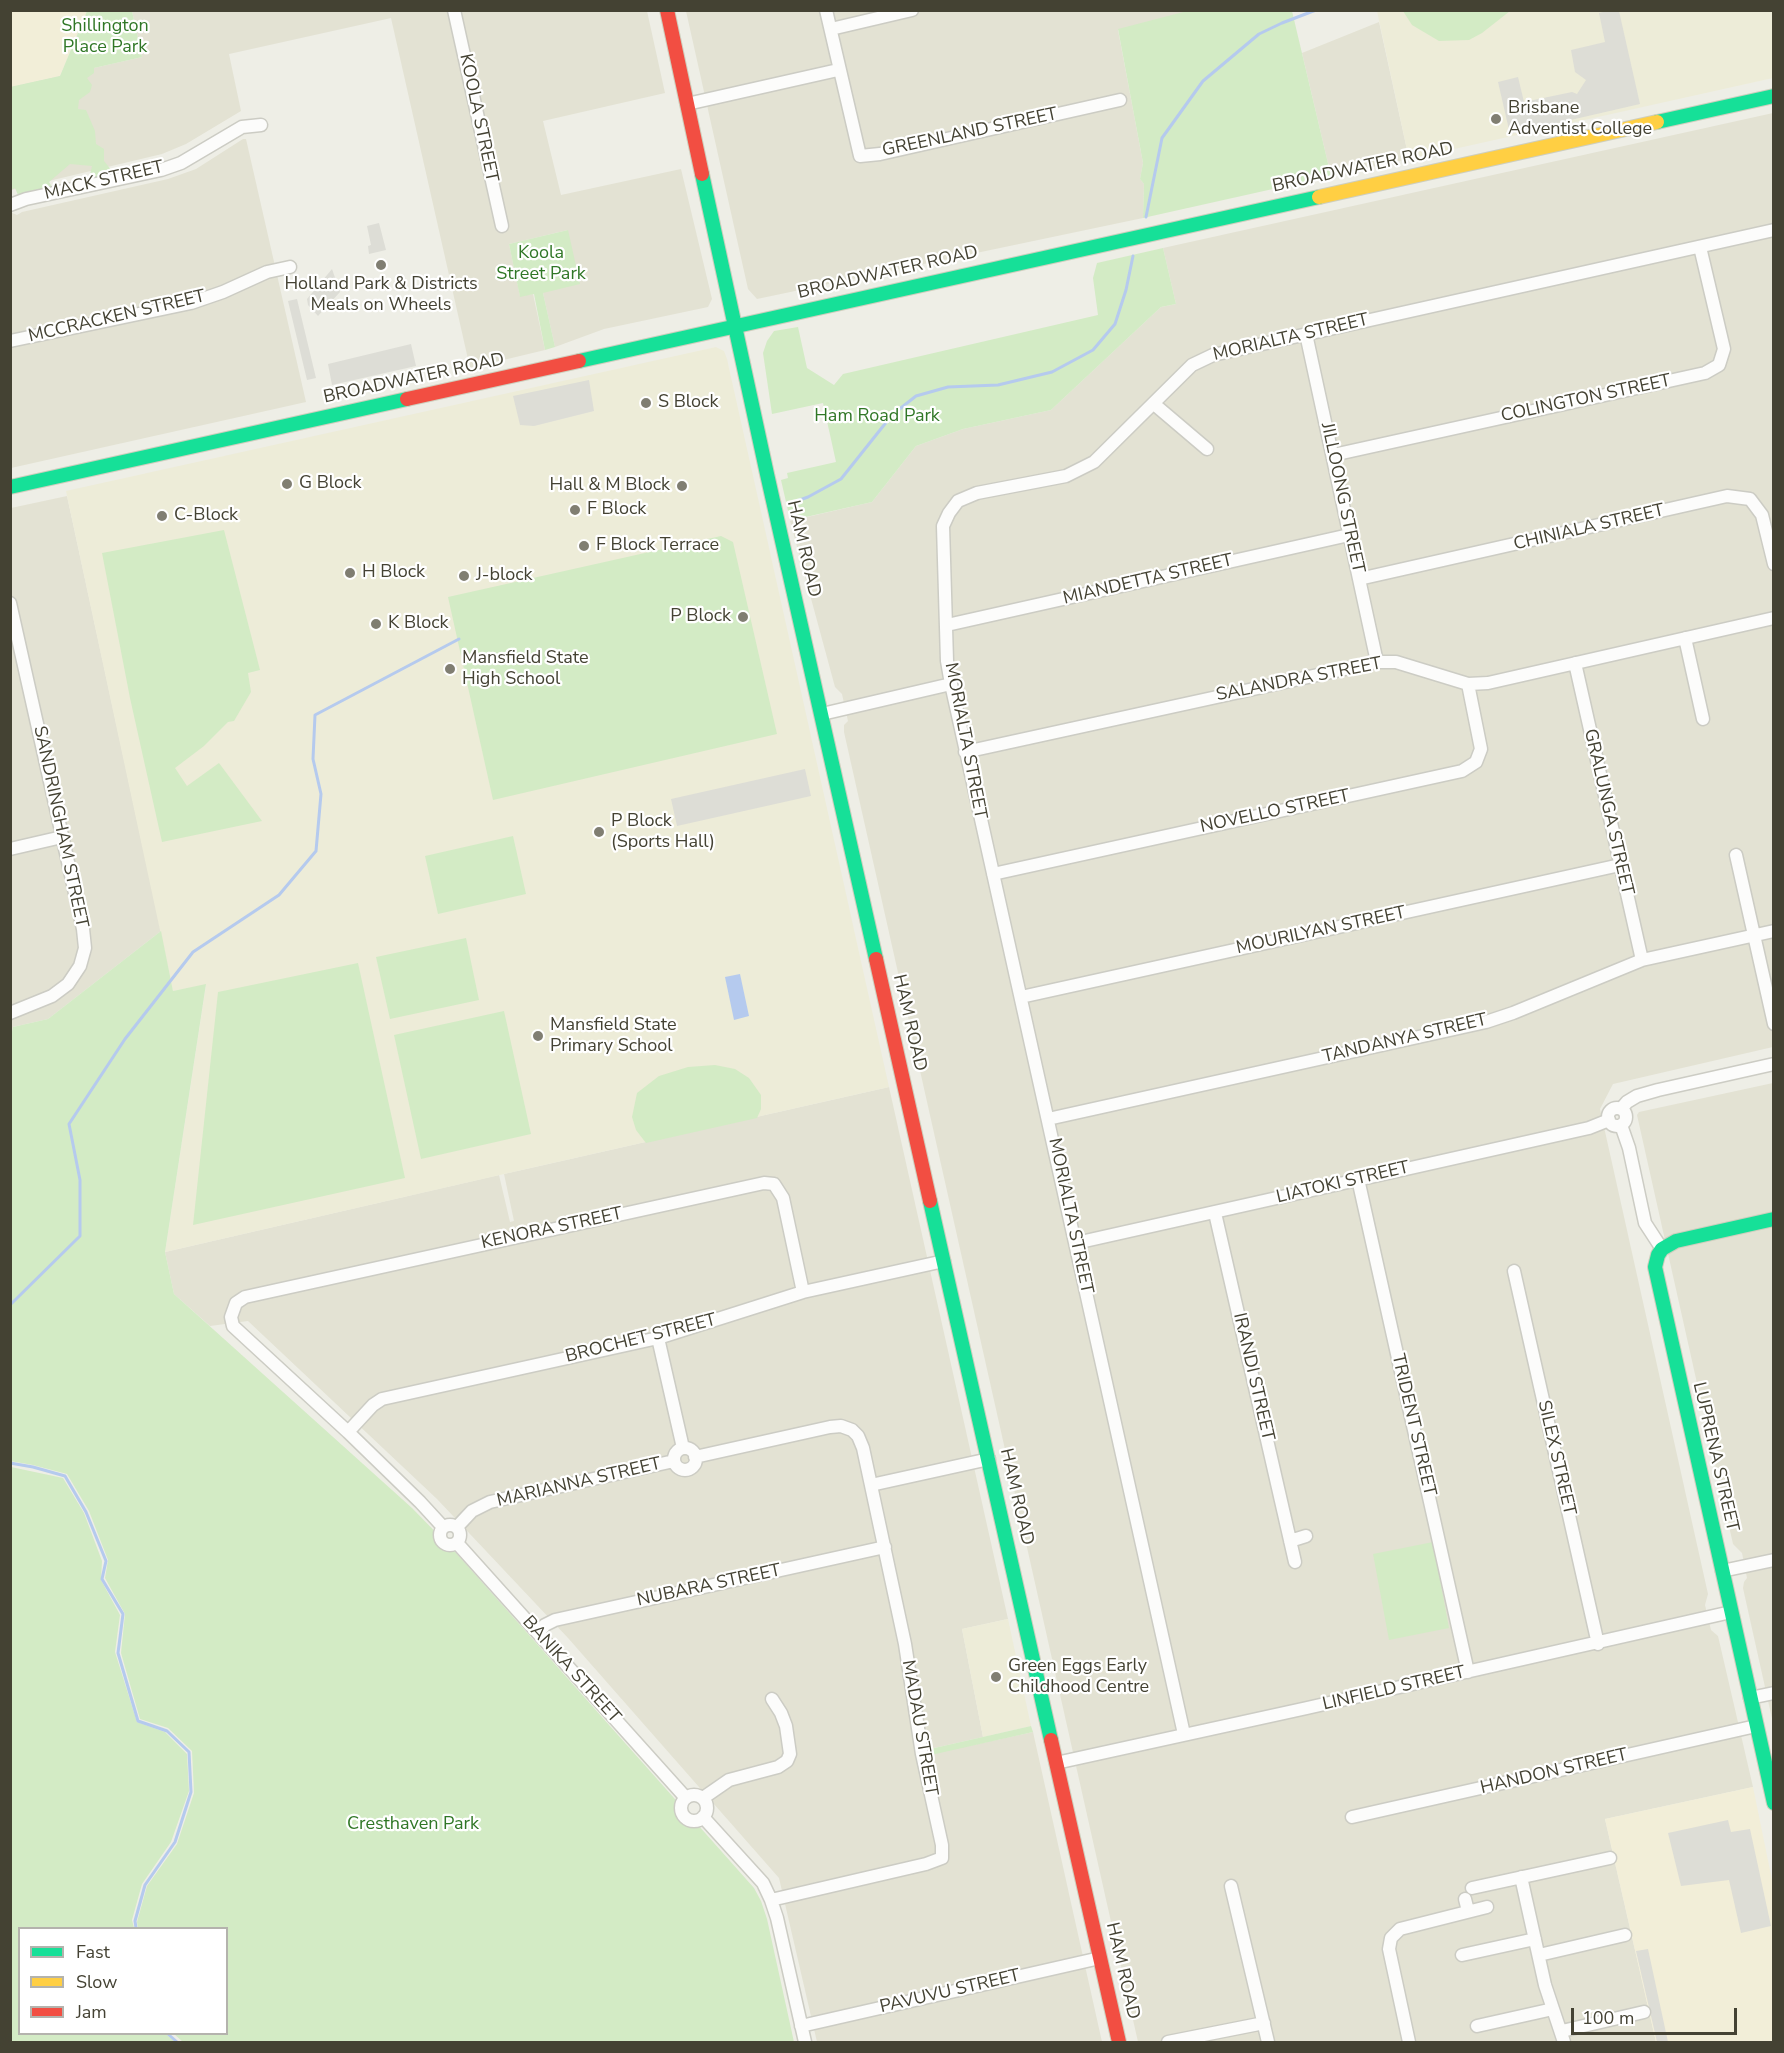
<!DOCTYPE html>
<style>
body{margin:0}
#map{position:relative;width:1784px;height:2053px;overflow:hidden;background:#eeeee6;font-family:"Nunito Sans",sans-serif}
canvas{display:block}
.frame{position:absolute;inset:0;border:12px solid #444233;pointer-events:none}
.legend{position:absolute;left:18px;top:1927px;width:210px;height:108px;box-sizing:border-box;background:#fff;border:2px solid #b4b3ad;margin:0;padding:8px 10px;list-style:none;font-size:18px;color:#444233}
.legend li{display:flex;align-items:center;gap:12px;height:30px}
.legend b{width:30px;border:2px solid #b4b3ad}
.scale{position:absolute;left:1571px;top:2008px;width:166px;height:27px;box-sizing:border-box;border:3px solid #444233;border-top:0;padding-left:8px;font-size:18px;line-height:21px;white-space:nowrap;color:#444233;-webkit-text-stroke:4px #fff;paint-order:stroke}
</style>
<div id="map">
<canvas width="1784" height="2053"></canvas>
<div class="frame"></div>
<ul class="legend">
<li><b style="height:8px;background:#16e098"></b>Fast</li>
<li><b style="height:8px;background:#ffcf43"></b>Slow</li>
<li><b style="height:8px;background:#f24e42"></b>Jam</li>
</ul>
<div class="scale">100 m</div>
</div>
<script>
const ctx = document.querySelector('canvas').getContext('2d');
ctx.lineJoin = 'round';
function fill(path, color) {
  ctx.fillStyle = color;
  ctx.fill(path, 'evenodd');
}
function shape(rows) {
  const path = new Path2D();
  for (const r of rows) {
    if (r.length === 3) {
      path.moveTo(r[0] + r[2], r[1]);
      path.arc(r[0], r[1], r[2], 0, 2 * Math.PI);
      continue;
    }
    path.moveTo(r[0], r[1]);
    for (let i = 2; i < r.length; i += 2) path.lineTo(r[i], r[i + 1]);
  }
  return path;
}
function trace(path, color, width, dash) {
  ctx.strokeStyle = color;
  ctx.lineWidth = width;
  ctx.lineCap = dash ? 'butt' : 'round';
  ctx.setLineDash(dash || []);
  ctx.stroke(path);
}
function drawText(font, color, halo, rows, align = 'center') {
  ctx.font = font + ' "Nunito Sans",sans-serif';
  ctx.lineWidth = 4.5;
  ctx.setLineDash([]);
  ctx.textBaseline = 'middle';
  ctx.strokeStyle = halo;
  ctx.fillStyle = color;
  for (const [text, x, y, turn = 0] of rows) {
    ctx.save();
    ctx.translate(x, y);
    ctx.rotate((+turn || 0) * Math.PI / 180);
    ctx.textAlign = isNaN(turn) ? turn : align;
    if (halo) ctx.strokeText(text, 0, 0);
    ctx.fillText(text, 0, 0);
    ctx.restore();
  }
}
fill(shape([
 [132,11,647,11,665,93,543,121,561,195,681,169,712,299,708,307,604,329,555,347,543,293,568,230,509,244,520,296,533,294,545,350,470,368,391,18,229,54,241,111,186,144,162,154,11,190,10,87,142,57],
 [686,11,1191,11,1118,30,1143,163,1140,179,1144,184,1143,218,757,299,748,289],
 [1379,22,1409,159,1331,176,1302,53],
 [1773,113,1773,1047,1613,1084,1600,1109,1708,1594,1705,1605,1711,1630,1718,1636,1753,1787,1605,1819,1656,2042,1138,2042,844,732,844,725,848,721,842,694,835,687,790,521,872,502,916,446,963,429,1051,410,1161,307,1176,304,1163,248],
 [243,139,246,139,306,402,11,468,10,212,17,215,22,212,168,179,196,169],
 [67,496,161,931,48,1019,13,1027,11,1041,11,508],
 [1773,1083,1773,1723,1743,1588,1744,1582,1747,1578,1742,1553,1733,1544,1637,1115,1639,1112],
 [889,1087,1008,1619,962,1629,983,1737,930,1749,931,1754,1033,1732,1102,2042,817,2042,779,1878,568,1638,437,1499,248,1321,210,1326,174,1294,165,1252,499,1175,510,1222,514,1221,504,1174]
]), '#e3e2d3');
fill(shape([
 [10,11,87,11,60,76,11,87],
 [1753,1787,1773,1885,1773,2042,1656,2042,1605,1819]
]), '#f2eed8');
fill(shape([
 [1377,11,1773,11,1773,78,1409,159],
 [716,347,724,351,727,359,889,1087,504,1174,165,1252,206,985,173,991,66,491],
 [1008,1619,1031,1726,983,1737,962,1629]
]), '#edecd8');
fill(shape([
 [1191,10,1292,11,1331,176,1143,218,1144,184,1140,179,1143,163,1118,29],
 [87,11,132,11,142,57,94,68,94,73,87,78,92,85,90,92,79,100,78,109,86,110,95,131,96,144,104,149,104,161,112,171,107,177,97,181,90,175,92,166,70,164,49,182,52,187,18,195,15,188,11,190,10,87,60,76],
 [1403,11,1510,11,1482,33,1469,40,1439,41,1412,25],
 [568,230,580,284,543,293,555,347,545,350,534,294,520,297,509,244],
 [1163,248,1176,304,1161,307,1051,410,963,429,916,446,872,502,797,519,789,515,781,480,788,478,787,473,836,462,823,403,772,414,763,353,767,341,774,331,798,327,807,368,834,385,843,374,1098,315,1093,278,1097,263],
 [224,530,260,670,248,673,251,692,234,721,228,722,204,746,175,768,187,786,219,763,262,821,162,842,130,698,102,553],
 [721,536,733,542,777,734,493,800,448,597],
 [513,836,526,894,438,914,425,856],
 [161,931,173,991,206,984,165,1252,174,1294,412,1508,457,1554,754,1888,761,1901,767,1919,794,2042,183,2042,174,2034,226,2034,226,1928,138,1928,137,1922,147,1886,177,1844,194,1793,192,1751,168,1728,140,1719,121,1653,125,1614,105,1578,108,1560,89,1511,67,1474,33,1465,10,1461,10,1041,13,1027,48,1019],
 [466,938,479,1000,390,1019,376,957],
 [358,963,405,1178,193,1225,218,992],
 [504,1011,531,1134,421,1159,394,1035],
 [715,1065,735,1069,749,1078,761,1095,761,1109,757,1118,646,1143,636,1130,632,1117,637,1093,659,1076,688,1067],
 [11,1467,63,1478,84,1513,102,1561,101,1580,120,1615,115,1652,137,1722,165,1732,187,1754,189,1791,171,1842,142,1884,132,1920,134,1928,20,1928,20,2034,166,2034,175,2042,11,2042],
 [1433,1542,1449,1628,1389,1640,1373,1554],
 [1031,1726,1033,1732,931,1755,930,1749]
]), '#d3ebc5');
fill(shape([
 [1611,10,1619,11,1640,104,1510,134,1498,82,1518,77,1524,102,1572,92,1577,94,1586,80,1575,72,1571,50,1605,42,1599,13],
 [379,223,386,250,369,254,368,246,371,245,367,226],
 [332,269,340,292,318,316,308,305,307,299],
 [297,299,316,378,307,380,288,301],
 [411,344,416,366,332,385,328,364],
 [589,380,594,411,534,426,520,425,513,396],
 [805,769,811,796,677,826,671,799],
 [1728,1820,1731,1832,1750,1829,1771,1926,1741,1933,1729,1880,1681,1886,1668,1833],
 [1648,1949,1668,2042,1657,2042,1636,1951]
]), '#ddddd6');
fill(shape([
 [740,974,749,1016,734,1020,725,977]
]), '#b5caee');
trace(shape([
 [1146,217,1162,138,1203,81,1259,34,1282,23,1316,10],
 [794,502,808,497,841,479,892,415,916,396,948,387,998,385,1052,372,1093,350,1115,324,1126,290,1133,256],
 [10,1305,80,1236,80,1180,69,1124,125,1039,193,952,279,895,316,851,321,794,313,759,315,715,459,639],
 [10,1463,33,1467,65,1476,86,1512,106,1561,102,1579,123,1614,118,1653,138,1721,167,1731,189,1752,191,1792,175,1842,145,1885,135,1921,136,1928],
 [168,2034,177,2042]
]), '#b5caee', 3);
const street = shape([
 [454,10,502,226],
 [826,10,860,156,880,154,1120,100],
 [831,29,912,10],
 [687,104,838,70],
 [10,205,26,199,161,170,181,163,242,127,261,125],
 [1306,334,1377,662],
 [10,341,191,303,223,292,267,272,290,267],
 [1154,404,1207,449],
 [1333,455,1705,373,1719,365,1724,349,1700,247],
 [1359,579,1727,496,1750,499,1762,515,1774,564],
 [10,603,83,929,85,948,80,966,68,984,52,996,10,1013],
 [947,625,1349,535],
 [1685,638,1703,719],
 [1575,663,1642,960],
 [822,714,951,684],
 [965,752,1377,662,1396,662,1468,684,1488,683,1774,618],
 [10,849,62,837],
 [1736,855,1774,1024],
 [993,874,1462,771,1476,762,1481,749,1468,684],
 [1021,997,1620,865],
 [1617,1117,9],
 [1621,1109,1627,1102,1637,1096,1658,1090,1774,1064],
 [1048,1119,1486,1022,1513,1013,1642,960,1774,931],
 [1621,1125,1629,1148,1645,1223,1662,1249],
 [1358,1179,1468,1672],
 [1215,1213,1295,1562],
 [1076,1243,1589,1128,1609,1120],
 [1514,1271,1598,1644],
 [658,1338,683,1448],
 [348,1432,373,1405,382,1399,658,1338,803,1292,944,1261],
 [685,1459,11],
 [695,1457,830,1427,841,1426,852,1430,858,1436,863,1448,905,1644,922,1754,942,1845,942,1858,926,1864,771,1900],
 [871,1485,989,1459],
 [450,1535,10],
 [443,1527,420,1502,348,1432,233,1326,231,1317,236,1303,245,1297,764,1183,774,1184,783,1198,803,1292],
 [457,1527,472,1511,490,1502,674,1461],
 [1290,1541,1306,1536],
 [457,1543,686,1798],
 [1722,1571,1774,1560],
 [538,1633,545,1625,555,1620,885,1547],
 [1750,1698,1774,1693],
 [1184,1734,951,684,947,661,943,526,949,513,958,501,977,493,1066,476,1094,462,1192,365,1213,355,1774,230],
 [1056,1763,1307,1708,1731,1612],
 [694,1808,13],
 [703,1798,729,1780,778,1767,787,1761,790,1754,786,1726,781,1713,772,1699],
 [703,1817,763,1883,771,1900,777,1918,805,2042],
 [1352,1817,1756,1726],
 [1521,1877,1545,1985,1564,2042],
 [1231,1886,1268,2042],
 [1472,1888,1610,1858],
 [1465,1899,1468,1911],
 [1462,1955,1535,1939],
 [1539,1955,1625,1935],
 [801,2026,1100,1958],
 [1477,2026,1553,2009],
 [1562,2031,1644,2012],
 [1168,2042,1264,2023],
 [1409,2042,1389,1949,1391,1938,1400,1929,1487,1907]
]);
const fast = shape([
 [1657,122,1774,96],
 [702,174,767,474,876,959],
 [579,361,1319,197],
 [10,487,407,399],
 [930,1201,1051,1740],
 [1774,1219,1676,1241,1662,1249,1658,1255,1655,1267,1774,1803]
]);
const slow = shape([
 [1319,197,1657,122]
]);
const jam = shape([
 [667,10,702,174],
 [407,399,579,361],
 [876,959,930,1201],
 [1051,1740,1119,2042]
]);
trace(street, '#ccccc4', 15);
trace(fast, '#cecebd', 16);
trace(slow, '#cecebd', 16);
trace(jam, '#cecebd', 16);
trace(street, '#fcfcfb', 12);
trace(fast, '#16e098', 14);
trace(slow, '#ffcf43', 14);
trace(jam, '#f24e42', 14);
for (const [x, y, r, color] of [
 [1496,119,6,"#807e72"],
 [381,265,6,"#807e72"],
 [646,403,6,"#807e72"],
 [287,484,6,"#807e72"],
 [682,486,6,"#807e72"],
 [575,510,6,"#807e72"],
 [162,516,6,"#807e72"],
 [584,546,6,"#807e72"],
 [350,573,6,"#807e72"],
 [464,576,6,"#807e72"],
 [743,617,6,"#807e72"],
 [376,624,6,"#807e72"],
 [450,669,6,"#807e72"],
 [599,832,6,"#807e72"],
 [538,1036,6,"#807e72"],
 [996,1677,6,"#807e72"]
]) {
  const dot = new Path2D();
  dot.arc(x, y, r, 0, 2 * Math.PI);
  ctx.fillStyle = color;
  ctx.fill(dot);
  trace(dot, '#fff', 2);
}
drawText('18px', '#307726', '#fff', [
 ["Shillington",105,27],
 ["Place Park",105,48],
 ["Koola",541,254],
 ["Street Park",541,275],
 ["Ham Road Park",877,417],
 ["Cresthaven Park",413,1825]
]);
drawText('18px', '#444233', '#fff', [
 ["Brisbane",1508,109],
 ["Adventist College",1508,130],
 ["Holland Park & Districts",381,285,"center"],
 ["Meals on Wheels",381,306,"center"],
 ["S Block",658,403],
 ["G Block",299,484],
 ["Hall & M Block",670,486,"right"],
 ["F Block",587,510],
 ["C-Block",174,516],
 ["F Block Terrace",596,546],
 ["H Block",362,573],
 ["J-block",476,576],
 ["P Block",731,617,"right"],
 ["K Block",388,624],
 ["Mansfield State",462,659],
 ["High School",462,680],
 ["P Block",611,822],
 ["(Sports Hall)",611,843],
 ["Mansfield State",550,1026],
 ["Primary School",550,1047],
 ["Green Eggs Early",1008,1667],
 ["Childhood Centre",1008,1688]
], 'left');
drawText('18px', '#444233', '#fff', [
 ["KOOLA STREET",478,118,78],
 ["GREENLAND STREET",970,133,-12],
 ["BROADWATER ROAD",1363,168,-12],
 ["MACK STREET",104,181,-13],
 ["BROADWATER ROAD",888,273,-13],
 ["MCCRACKEN STREET",117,317,-13],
 ["MORIALTA STREET",1291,338,-13],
 ["BROADWATER ROAD",414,379,-12],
 ["COLINGTON STREET",1586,399,-12],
 ["JILLOONG STREET",1342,498,78],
 ["CHINIALA STREET",1589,528,-13],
 ["HAM ROAD",803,549,77],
 ["MIANDETTA STREET",1148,580,-13],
 ["SALANDRA STREET",1299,680,-11],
 ["MORIALTA STREET",965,741,79],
 ["NOVELLO STREET",1275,812,-12],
 ["GRALUNGA STREET",1608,812,77],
 ["SANDRINGHAM STREET",60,827,78],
 ["MOURILYAN STREET",1321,931,-12],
 ["HAM ROAD",909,1023,77],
 ["TANDANYA STREET",1405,1039,-13],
 ["LIATOKI STREET",1343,1183,-13],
 ["MORIALTA STREET",1070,1216,78],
 ["KENORA STREET",552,1229,-12],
 ["BROCHET STREET",641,1339,-14],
 ["IRANDI STREET",1253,1377,77],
 ["TRIDENT STREET",1413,1425,77],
 ["LUPRENA STREET",1715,1457,77],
 ["SILEX STREET",1556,1458,77],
 ["MARIANNA STREET",579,1483,-13],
 ["HAM ROAD",1016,1497,77],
 ["NUBARA STREET",709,1586,-12],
 ["BANIKA STREET",571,1670,48],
 ["LINFIELD STREET",1394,1689,-13],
 ["MADAU STREET",919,1728,80],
 ["HANDON STREET",1554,1772,-13],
 ["HAM ROAD",1122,1971,77],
 ["PAVUVU STREET",950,1992,-13]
]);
</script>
